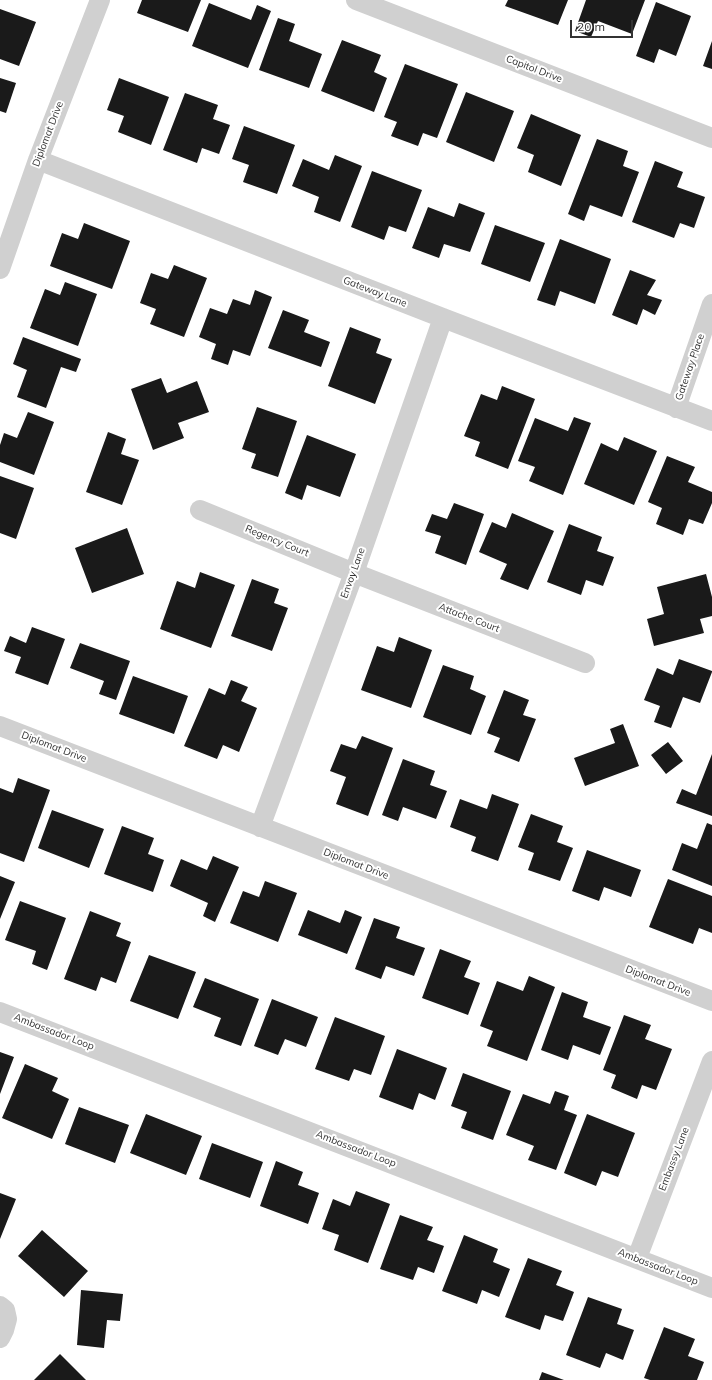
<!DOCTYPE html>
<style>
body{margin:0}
#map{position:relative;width:712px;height:1380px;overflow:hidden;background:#fff;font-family:Mulish,sans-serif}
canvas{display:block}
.scale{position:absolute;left:570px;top:20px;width:63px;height:18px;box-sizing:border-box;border:2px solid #333;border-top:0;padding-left:5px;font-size:12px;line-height:14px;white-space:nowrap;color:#333;-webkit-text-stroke:3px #fff;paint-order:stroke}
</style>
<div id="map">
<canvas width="712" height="1380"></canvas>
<div class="scale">20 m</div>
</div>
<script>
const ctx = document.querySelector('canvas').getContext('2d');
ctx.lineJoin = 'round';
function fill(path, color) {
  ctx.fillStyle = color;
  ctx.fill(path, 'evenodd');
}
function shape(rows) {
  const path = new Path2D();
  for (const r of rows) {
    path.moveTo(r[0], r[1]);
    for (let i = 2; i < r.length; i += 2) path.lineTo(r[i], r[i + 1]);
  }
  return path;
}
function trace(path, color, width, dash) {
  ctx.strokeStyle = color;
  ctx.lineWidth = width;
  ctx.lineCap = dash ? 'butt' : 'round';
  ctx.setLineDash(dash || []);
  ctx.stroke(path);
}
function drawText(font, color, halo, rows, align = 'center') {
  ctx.font = font + ' Mulish,sans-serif';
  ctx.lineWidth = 4;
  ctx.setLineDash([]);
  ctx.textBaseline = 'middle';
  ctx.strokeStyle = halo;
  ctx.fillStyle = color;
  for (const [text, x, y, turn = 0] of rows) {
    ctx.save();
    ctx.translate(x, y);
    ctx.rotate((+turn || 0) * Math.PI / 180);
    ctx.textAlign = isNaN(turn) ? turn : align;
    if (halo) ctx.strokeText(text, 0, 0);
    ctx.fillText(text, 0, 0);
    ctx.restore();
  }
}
fill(shape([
 [142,0,201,0,188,32,137,13],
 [508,0,568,0,558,25,505,6],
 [586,0,645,0,632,34,598,21,591,37,575,31],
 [656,2,691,16,676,56,659,49,654,63,636,56],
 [209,3,251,20,257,5,271,11,248,68,192,46],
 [0,9,36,22,19,66,0,59],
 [278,18,295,24,289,41,322,54,309,88,259,70],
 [342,40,381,55,374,72,387,78,374,112,321,91],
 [712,41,712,69,703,66],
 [405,64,458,84,437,138,423,133,418,146,391,136,397,122,384,117],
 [0,78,16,83,6,113,0,111],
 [119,78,169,97,151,145,118,132,124,116,107,110],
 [466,92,514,111,494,162,446,142],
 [185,93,218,105,213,119,230,125,219,154,202,148,197,163,163,150],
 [531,114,581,135,561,186,528,172,534,155,517,148],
 [244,126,295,145,277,194,243,182,249,165,232,159],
 [597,139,628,151,623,166,639,172,622,217,590,205,584,221,568,214],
 [335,155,362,166,340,222,314,212,319,197,292,186,303,159,329,170],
 [655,161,683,172,677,187,705,197,694,228,680,223,674,238,632,222],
 [372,171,422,190,406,232,389,226,384,240,351,227],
 [459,203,485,213,470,252,444,244,439,258,412,248,428,207,454,217],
 [84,223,130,241,112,289,50,266,62,233,78,239],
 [495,225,545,243,530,282,481,264],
 [560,239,611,259,595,304,560,291,555,306,537,300],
 [174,265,207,278,184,337,150,324,156,309,140,303,151,273,168,279],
 [630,270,656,280,647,295,662,300,655,315,643,309,637,325,612,315],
 [65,282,97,294,78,346,30,328,45,289,60,295],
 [255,290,272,297,250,356,233,350,228,365,211,359,216,344,199,337,210,308,227,314,233,299,250,305],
 [283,310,309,320,304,332,330,342,321,367,268,348],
 [350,327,381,339,376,353,392,359,375,404,328,386],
 [23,337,81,359,76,372,61,367,46,408,17,397,27,370,13,364],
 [161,378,167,393,197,381,209,412,178,423,184,438,153,450,131,389],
 [502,386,535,399,508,469,475,456,480,442,464,436,481,394,497,400],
 [257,407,297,421,278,477,251,468,256,454,242,449],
 [28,412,54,422,34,475,0,462,0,445,4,433,17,438],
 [574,417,591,423,563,495,529,481,535,467,518,461,535,418,568,431],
 [108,432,126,439,121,454,139,460,122,505,86,492],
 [307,435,356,454,340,497,307,485,302,500,285,493],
 [624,437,657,451,634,505,584,484,601,443,618,451],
 [667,456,695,467,688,482,712,492,712,503,703,524,689,519,683,535,656,524,662,508,648,502],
 [0,476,34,488,16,539,0,533],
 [454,503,484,514,466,565,435,553,441,536,425,531,432,514,447,519],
 [512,513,554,531,528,590,500,579,507,564,479,552,492,522,506,528],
 [569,524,602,537,597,551,614,557,603,586,586,580,581,595,547,582],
 [127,528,144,574,92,593,75,548],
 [200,572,235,585,211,648,160,629,177,581,195,588],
 [706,574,712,597,712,616,700,619,704,633,654,646,647,619,664,614,657,587],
 [252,579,279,589,274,603,288,608,272,651,231,636],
 [32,627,65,639,48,685,15,673,21,657,4,651,10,636,26,643],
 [399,637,432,650,411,708,361,690,377,646,394,652],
 [80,643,130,661,116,700,99,694,104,681,70,668],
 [679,659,712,671,712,672,700,703,683,697,671,728,654,722,660,706,644,700,657,668,673,675],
 [443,665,474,676,470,689,486,696,471,735,423,717],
 [133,676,188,696,174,734,119,714],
 [231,680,248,687,241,701,257,708,239,752,223,745,217,759,184,746,209,688,225,695],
 [504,690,529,700,523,715,536,719,519,762,494,752,500,738,487,733],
 [623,724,639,766,585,786,574,758,615,743,610,729],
 [362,736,393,748,368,816,336,804,346,777,330,771,341,744,356,749],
 [668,742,683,761,666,774,651,755],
 [712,754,712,816,676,803,682,789,696,795],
 [403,759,435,771,430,785,447,791,436,819,403,807,398,821,382,815],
 [18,778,50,790,24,862,0,853,0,788,13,793],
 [492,794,519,804,498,861,471,851,476,837,450,827,460,799,487,809],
 [52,810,104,829,89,868,38,848],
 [531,814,563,826,557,842,573,848,560,881,528,870,534,853,518,847],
 [707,823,712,825,712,886,672,870,682,843,697,849],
 [122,826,154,838,148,854,164,860,153,892,104,874],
 [587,850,641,870,631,897,604,887,599,901,572,891],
 [213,856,239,867,215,922,203,916,208,903,170,886,181,859,207,870],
 [0,876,15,882,0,919],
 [668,879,712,896,712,933,699,928,693,944,649,927],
 [265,881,297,893,278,942,230,923,243,891,259,897],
 [20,901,66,918,47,970,32,964,36,951,5,940],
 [308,910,340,923,345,910,362,917,347,954,298,935],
 [90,911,121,923,116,936,131,942,116,983,101,977,96,991,64,979],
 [374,918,400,927,396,938,425,948,414,976,386,966,381,979,355,969],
 [440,949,471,961,464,977,480,983,468,1015,422,998],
 [149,955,196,972,178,1019,130,1001],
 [529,976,555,987,527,1061,487,1046,493,1031,480,1026,497,981,523,991],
 [205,978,259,999,241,1046,214,1036,221,1018,193,1007],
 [562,992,588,1002,583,1017,611,1027,600,1055,573,1045,568,1060,541,1050],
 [272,999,318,1017,306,1047,285,1039,278,1055,254,1046],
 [624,1015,651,1025,645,1039,672,1049,656,1090,642,1085,637,1099,611,1088,616,1075,603,1070],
 [335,1017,385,1036,371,1075,354,1069,349,1081,315,1069],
 [397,1049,447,1068,435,1100,419,1093,413,1110,379,1097],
 [0,1052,14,1057,0,1094],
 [25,1064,58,1078,52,1091,69,1099,52,1139,2,1118],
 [463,1073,511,1091,493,1140,461,1128,467,1112,451,1106],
 [555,1091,569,1096,564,1110,577,1115,556,1170,528,1160,534,1146,506,1135,523,1094,550,1104],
 [79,1107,129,1125,115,1163,65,1144],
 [146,1114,202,1136,186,1175,130,1153],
 [587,1114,635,1133,618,1177,602,1171,596,1186,564,1173],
 [212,1143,263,1162,250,1198,199,1179],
 [276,1161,303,1172,298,1185,319,1193,308,1224,260,1206],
 [356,1191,390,1204,368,1263,334,1250,339,1235,322,1229,333,1199,350,1206],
 [0,1193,16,1199,0,1239],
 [400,1215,433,1227,427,1240,444,1246,434,1273,418,1267,413,1280,380,1269],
 [42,1230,88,1271,64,1297,18,1256],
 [464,1235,498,1249,493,1262,510,1269,499,1297,482,1290,477,1304,442,1291],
 [528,1258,562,1271,556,1285,574,1292,563,1321,545,1315,540,1330,505,1317],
 [81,1290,123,1294,120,1321,107,1320,104,1348,77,1345],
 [588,1297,622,1309,617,1324,634,1330,623,1360,606,1353,600,1368,566,1355],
 [664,1327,695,1339,688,1356,704,1362,697,1380,650,1380,644,1378],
 [60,1354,86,1380,34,1380],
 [542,1372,564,1380,539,1380]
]), '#1a1a1a');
trace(shape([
 [356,0,712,138],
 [38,160,443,318,712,421],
 [0,269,38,160,100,0],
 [676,408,712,304],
 [200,510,354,573,585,663],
 [0,726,712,1001],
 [260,827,354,573,443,318],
 [0,1012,712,1288],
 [637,1258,712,1061],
 [0,1306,5,1310,7,1319,4,1330,0,1338]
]), '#d0d0d0', 20);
drawText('10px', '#333', '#fff', [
 ["Capitol Drive",534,69,21],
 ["Diplomat Drive",48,134,-69],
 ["Gateway Lane",375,292,21],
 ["Gateway Place",690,367,-71],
 ["Regency Court",277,541,22],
 ["Envoy Lane",353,573,-70],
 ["Attache Court",469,618,21],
 ["Diplomat Drive",54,747,21],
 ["Diplomat Drive",356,864,21],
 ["Diplomat Drive",658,981,21],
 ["Ambassador Loop",54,1032,21],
 ["Ambassador Loop",356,1149,21],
 ["Embassy Lane",674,1159,-69],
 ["Ambassador Loop",658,1267,21]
]);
</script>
